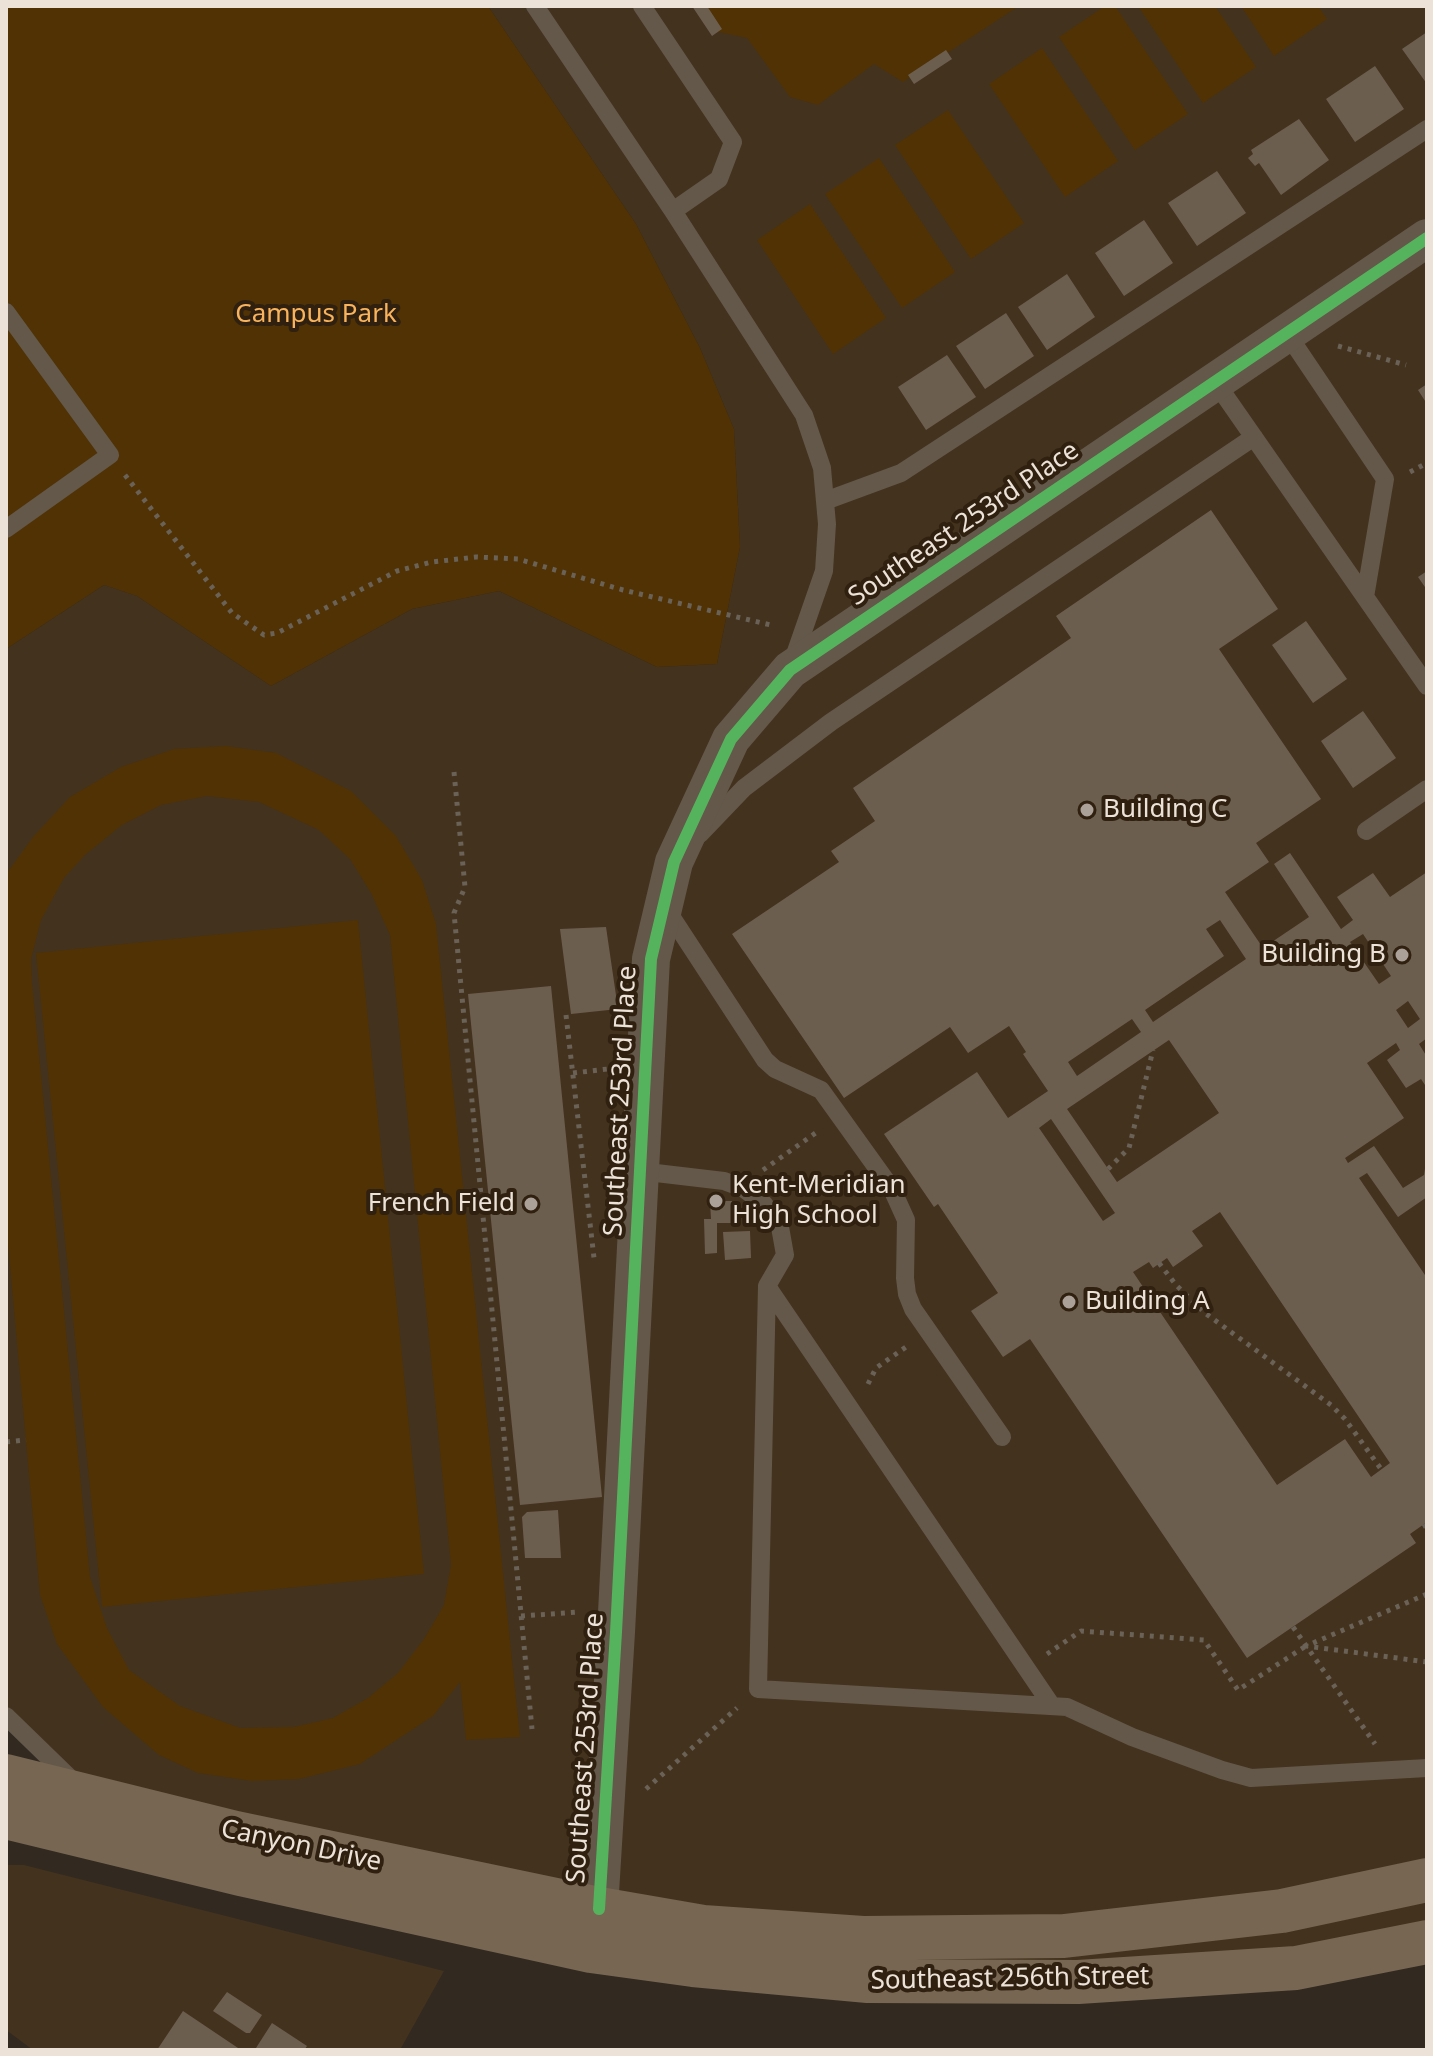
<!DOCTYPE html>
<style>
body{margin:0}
#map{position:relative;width:1433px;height:2056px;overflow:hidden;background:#322920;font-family:"Noto Sans",sans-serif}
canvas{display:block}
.frame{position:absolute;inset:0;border:8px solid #ece2d8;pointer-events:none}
</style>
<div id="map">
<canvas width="1433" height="2056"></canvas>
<div class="frame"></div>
</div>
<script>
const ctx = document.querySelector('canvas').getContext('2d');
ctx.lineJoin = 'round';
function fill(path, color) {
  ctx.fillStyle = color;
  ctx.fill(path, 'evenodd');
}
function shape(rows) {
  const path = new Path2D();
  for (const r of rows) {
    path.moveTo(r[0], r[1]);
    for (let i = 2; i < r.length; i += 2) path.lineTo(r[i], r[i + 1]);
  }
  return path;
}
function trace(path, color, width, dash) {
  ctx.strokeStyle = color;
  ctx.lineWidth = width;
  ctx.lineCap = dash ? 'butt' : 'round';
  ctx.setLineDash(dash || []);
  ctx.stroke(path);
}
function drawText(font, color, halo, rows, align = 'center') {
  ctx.font = font + ' "Noto Sans",sans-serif';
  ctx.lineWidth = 8;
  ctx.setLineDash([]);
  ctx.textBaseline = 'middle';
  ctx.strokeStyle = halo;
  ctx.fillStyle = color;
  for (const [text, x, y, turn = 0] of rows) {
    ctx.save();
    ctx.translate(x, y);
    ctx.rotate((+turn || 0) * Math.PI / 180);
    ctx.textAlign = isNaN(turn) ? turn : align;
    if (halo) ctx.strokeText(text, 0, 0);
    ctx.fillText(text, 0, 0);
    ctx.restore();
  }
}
fill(shape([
 [488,6,1427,6,1427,1924,1295,1947,1085,1963,867,1964,134,1836,6,1716,6,649,104,585,137,596,271,686,412,609,499,591,657,667,717,664,740,547,734,429,700,348,636,224],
 [6,1865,24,1865,444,1971,400,2050,33,2050,6,2030]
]), '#43321d');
fill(shape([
 [6,6,488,6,636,224,700,348,734,429,740,547,717,664,657,667,499,591,412,609,271,686,137,596,104,585,6,649],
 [698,6,1019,6,903,82,874,64,818,105,790,97,747,38,714,31],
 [1105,6,1115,6,1188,114,1135,150,1059,37],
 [1138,6,1215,6,1256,67,1203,103],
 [1241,6,1318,6,1327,19,1274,56],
 [1042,48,1118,161,1065,197,989,84],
 [948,110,1024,223,971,259,895,145],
 [879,158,955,272,902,308,825,194],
 [810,204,886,318,833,354,757,240],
 [226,746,276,753,351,791,396,836,422,880,436,924,520,1737,466,1740,460,1682,433,1716,360,1764,299,1779,252,1781,198,1773,159,1755,103,1707,57,1644,40,1595,6,1222,6,874,33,837,70,797,121,767,174,749],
 [207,796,259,802,319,830,350,859,371,893,390,935,451,1565,444,1605,424,1639,398,1673,368,1698,333,1718,294,1727,240,1728,180,1706,129,1670,107,1628,90,1577,32,983,31,959,41,920,64,878,85,855,122,825,161,805],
 [358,920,424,1574,102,1607,36,953]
]), '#503204');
fill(shape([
 [692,6,707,6,722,29,712,36],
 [1427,32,1427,84,1402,49],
 [946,50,952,59,914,84,908,75],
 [1375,66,1404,109,1355,142,1326,99],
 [1299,119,1329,160,1281,195,1259,163,1255,166,1248,158,1253,154,1251,150],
 [1217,171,1246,213,1197,246,1168,203],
 [1144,220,1173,263,1124,296,1095,253],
 [1067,274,1095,317,1047,350,1018,307],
 [1006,313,1034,356,985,389,956,346],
 [947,355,976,397,926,430,898,387],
 [1427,384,1427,404,1418,390],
 [1211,510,1278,609,1219,649,1321,799,1256,843,1269,862,1225,892,1263,948,1309,917,1274,864,1290,853,1341,929,1353,920,1337,897,1373,873,1390,897,1427,872,1427,1038,1419,1044,1427,1057,1427,1088,1421,1079,1406,1088,1387,1060,1400,1050,1396,1043,1367,1063,1404,1118,1345,1158,1348,1163,1374,1146,1403,1188,1424,1175,1427,1156,1427,1197,1398,1217,1367,1173,1359,1178,1427,1278,1427,1522,1410,1534,1416,1543,1247,1658,1030,1339,1003,1357,971,1311,998,1293,938,1204,934,1207,884,1134,977,1072,1008,1118,1048,1091,1023,1054,1026,1052,1009,1026,968,1053,950,1027,844,1098,732,934,839,862,831,851,875,821,853,788,1071,638,1056,616],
 [1220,920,1246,959,1153,1022,1145,1010,1224,956,1206,929],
 [1363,934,1391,976,1379,984,1350,942],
 [1408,1001,1420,1019,1408,1028,1396,1010],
 [1132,1019,1141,1032,1077,1076,1068,1062],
 [1169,1040,1219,1113,1117,1182,1067,1109],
 [1051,1119,1115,1213,1103,1221,1039,1128],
 [1220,1212,1390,1463,1371,1477,1345,1439,1277,1485,1133,1272,1149,1262,1153,1268,1167,1258,1173,1267,1203,1246,1192,1231],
 [1427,571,1427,590,1418,577],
 [1306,621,1347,679,1313,703,1272,645],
 [1363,711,1396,758,1353,788,1321,741],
 [606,927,618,1009,571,1014,560,929],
 [551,986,602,1497,520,1505,468,994],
 [710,1201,732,1201,733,1223,717,1223,717,1253,705,1254,704,1219,711,1219],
 [750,1231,751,1258,725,1260,723,1232],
 [558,1510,561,1558,525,1558,522,1517,527,1512],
 [227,1992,262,2015,250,2033,246,2033,213,2011],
 [183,2011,241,2050,157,2050],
 [272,2023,307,2046,304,2050,256,2048]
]), '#6c5e4e');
trace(shape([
 [1338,346,1406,365],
 [1410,472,1427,463],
 [125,475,232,613,264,635,277,633,397,571,432,562,476,557,518,559,623,590,775,626],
 [454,772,465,887,454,913,532,1729],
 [566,1015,594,1258],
 [573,1073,608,1069],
 [1108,1169,1129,1148,1153,1050],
 [763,1170,817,1132],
 [1159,1263,1176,1285,1205,1313,1331,1405,1345,1419,1381,1469],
 [868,1384,876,1368,906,1347],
 [6,1442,26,1440],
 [1424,1524,1427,1529],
 [1427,1594,1306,1646,1427,1662],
 [521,1616,580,1612],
 [1293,1627,1375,1744],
 [1047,1654,1081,1631,1204,1640,1238,1690,1306,1646],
 [646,1789,737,1708]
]), '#6a6157', 5, [4, 6]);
trace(shape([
 [535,6,673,211,804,415,822,468,827,524,824,571,792,663],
 [642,6,733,142,719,179,673,211],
 [6,312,110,455,6,529],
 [1286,332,1385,479,1365,597],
 [1214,380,1427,686],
 [825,501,901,473,1427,129],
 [1366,831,1427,789],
 [700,834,744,788,831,722,1254,437],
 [665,907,765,1060,775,1069,821,1090,892,1189,906,1220,905,1278,907,1294,913,1309,1002,1437],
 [639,1171,724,1181,743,1188,764,1204,780,1227,785,1255,767,1286,758,1689,1067,1707,1132,1737,1222,1770,1251,1778,1427,1768],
 [767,1286,1052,1706],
 [6,1716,76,1784]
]), '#63584a', 18);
trace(shape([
 [599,1909,616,1632,651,959,674,862,731,739,790,670,1427,238]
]), '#63584a', 38);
trace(shape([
 [6,1776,236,1833,599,1909,703,1927,863,1938,1064,1936,1282,1911,1427,1880],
 [6,1817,241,1874,591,1951,693,1965,868,1981,1078,1982,1296,1968,1427,1942]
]), '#776652', 44);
trace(shape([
 [599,1909,616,1632,651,959,674,862,731,739,790,670,1427,238]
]), '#56b35d', 12);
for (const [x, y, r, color] of [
 [1087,810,8,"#aba198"],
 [1402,955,8,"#aba198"],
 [716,1201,8,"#aba198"],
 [531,1204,8,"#aba198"],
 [1069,1302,8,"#aba198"]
]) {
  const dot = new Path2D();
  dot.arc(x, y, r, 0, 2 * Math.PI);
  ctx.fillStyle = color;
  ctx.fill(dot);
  trace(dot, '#2f200f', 3);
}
drawText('26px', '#f8b35c', '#2f200f', [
 ["Campus Park",316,315]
]);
drawText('26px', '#ece2d8', '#2f200f', [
 ["Southeast 253rd Place",964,524,-34],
 ["Southeast 253rd Place",621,1101,-87],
 ["Southeast 253rd Place",586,1748,-86],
 ["Canyon Drive",301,1846,12],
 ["Southeast 256th Street",1010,1979,-1]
]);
drawText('26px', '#ece2d8', '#2f200f', [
 ["Building C",1103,810],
 ["Building B",1386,955,"right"],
 ["Kent-Meridian",732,1186],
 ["High School",732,1216],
 ["French Field",515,1204,"right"],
 ["Building A",1085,1302]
], 'left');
</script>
